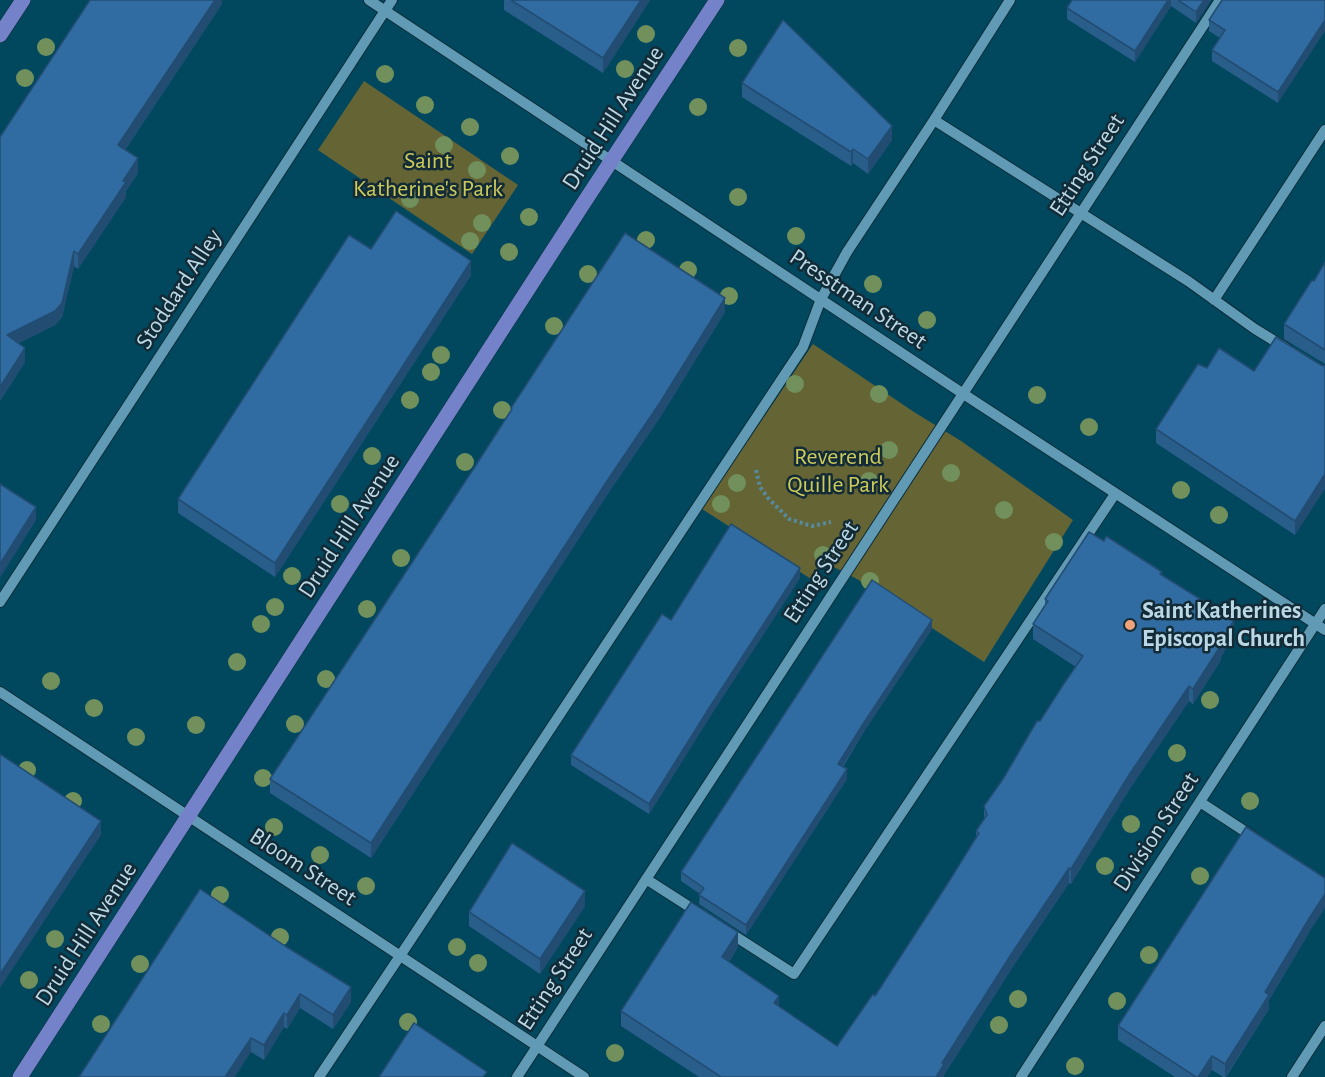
<!DOCTYPE html>
<style>
body{margin:0}
canvas{display:block;background:#01485f}
</style>
<canvas width="1325" height="1077"></canvas>
<script>
const ctx = document.querySelector('canvas').getContext('2d');
ctx.lineJoin = 'round';
function fill(path, color) {
  ctx.fillStyle = color;
  ctx.fill(path, 'evenodd');
}
function shape(rows) {
  const path = new Path2D();
  for (const r of rows) {
    path.moveTo(r[0], r[1]);
    for (let i = 2; i < r.length; i += 2) path.lineTo(r[i], r[i + 1]);
  }
  return path;
}
function trace(path, color, width, dash) {
  ctx.strokeStyle = color;
  ctx.lineWidth = width;
  ctx.lineCap = dash ? 'butt' : 'round';
  ctx.setLineDash(dash || []);
  ctx.stroke(path);
}
function drawText(font, color, halo, rows, align = 'center') {
  ctx.font = font + ' "Alegreya Sans",sans-serif';
  ctx.lineWidth = 5;
  ctx.setLineDash([]);
  ctx.textBaseline = 'middle';
  ctx.strokeStyle = halo;
  ctx.fillStyle = color;
  for (const [text, x, y, turn = 0] of rows) {
    ctx.save();
    ctx.translate(x, y);
    ctx.rotate((+turn || 0) * Math.PI / 180);
    ctx.textAlign = isNaN(turn) ? turn : align;
    if (halo) ctx.strokeText(text, 0, 0);
    ctx.fillText(text, 0, 0);
    ctx.restore();
  }
}
fill(shape([
 [364,81,518,185,472,254,318,150],
 [813,344,914,412,961,441,1073,520,984,662,857,579,822,561,811,579,702,509]
]), '#656434');
const minor = shape([
 [369,0,962,393,1325,630],
 [934,120,1188,281,1255,329,1286,348],
 [1214,300,1325,130],
 [0,602,392,0],
 [0,692,584,1077],
 [1200,802,1255,838],
 [646,879,699,913],
 [727,931,794,974,1115,494],
 [319,1077,400,956,803,347,821,299,847,252,934,120,1010,0],
 [517,1077,1220,0],
 [1021,1077,1325,609],
 [1292,1077,1325,1026]
]);
const major = shape([
 [0,35,23,0],
 [20,1077,583,204,717,0]
]);
trace(minor, '#0c2c38', 12);
trace(major, '#0c2c38', 16);
trace(shape([
 [756,470,760,487,768,498,789,519,812,526,831,522]
]), '#568a9c', 4, [3, 3]);
trace(minor, '#609ab4', 10);
trace(major, '#7483c9', 15);
ctx.fillStyle = '#71905c';
for (const [x, y] of [
 [646,34],
 [46,47],
 [738,48],
 [625,69],
 [385,74],
 [25,78],
 [425,105],
 [698,107],
 [470,127],
 [444,145],
 [510,156],
 [477,170],
 [738,197],
 [410,199],
 [529,217],
 [482,223],
 [796,236],
 [646,240],
 [470,241],
 [509,252],
 [688,270],
 [588,274],
 [873,284],
 [729,296],
 [927,320],
 [554,326],
 [441,355],
 [431,372],
 [795,384],
 [879,394],
 [1037,395],
 [410,400],
 [502,410],
 [1089,427],
 [889,450],
 [372,456],
 [465,462],
 [951,473],
 [869,481],
 [737,483],
 [1181,490],
 [340,504],
 [721,504],
 [1004,510],
 [1219,515],
 [1054,542],
 [823,555],
 [401,558],
 [292,576],
 [870,581],
 [275,607],
 [367,609],
 [261,624],
 [237,662],
 [326,679],
 [51,681],
 [1210,700],
 [94,708],
 [295,724],
 [196,725],
 [136,737],
 [1177,753],
 [27,770],
 [263,778],
 [73,801],
 [1250,801],
 [1131,824],
 [274,827],
 [320,855],
 [1105,866],
 [1200,876],
 [366,886],
 [220,895],
 [280,937],
 [55,939],
 [457,947],
 [1149,955],
 [478,963],
 [140,964],
 [29,980],
 [1018,999],
 [1117,1001],
 [408,1022],
 [101,1024],
 [999,1025],
 [615,1053],
 [1075,1066]
]) {
  ctx.beginPath();
  ctx.arc(x, y, 9, 0, 2 * Math.PI);
  ctx.fill();
}
fill(shape([
 [222,0,222,4,125,150,138,173,126,191,126,197,78,269,74,266,62,317,55,325,19,343,25,362,0,401,0,137],
 [504,0,650,0,603,73,504,10],
 [1072,0,1211,0,1196,23,1171,6,1135,62,1067,19,1067,8],
 [1325,0,1278,103,1212,61,1212,50,1220,38,1209,31,1209,20],
 [742,83,892,140,868,174,853,163,851,166,742,97],
 [371,249,471,275,275,577,178,513,178,499],
 [1325,262,1325,364,1284,339,1284,324,1314,281],
 [725,312,661,416,609,492,371,858,270,793,270,779,511,411,511,408],
 [1321,365,1295,535,1156,443,1156,429,1207,368,1254,371],
 [1162,575,1234,635,1221,657,1221,660,1193,704,1189,701,1129,790,1071,884,1069,883,1012,968,944,1075,944,1077,699,1077,621,1026,621,1011,738,947,729,962,779,1007,837,1046,875,996,948,883,976,837,976,831,984,820,984,806,1003,779,1076,667,1033,639,1033,624,1045,605,1045,599],
 [800,578,711,715,649,814,571,765,571,755,671,620],
 [932,629,865,730,843,767,847,779,746,935,699,904,700,894,681,881,681,872],
 [200,889,351,1002,333,1029,300,1008,287,1029,284,1027,264,1060,251,1052],
 [585,906,540,974,469,926,469,912],
 [1310,931,1269,1000,1269,1009,1226,1077,1223,1077,1212,1070,1207,1077,1175,1077,1118,1040,1118,1026]
]), '#295d8a');
fill(shape([
 [215,0,222,0,222,4,118,160,118,145],
 [641,0,650,0,603,73,603,58],
 [1168,0,1171,0,1171,6,1135,62,1135,51],
 [1204,0,1211,0,1196,23,1196,12],
 [1325,20,1325,31,1278,103,1278,92],
 [892,126,892,140,868,174,868,159],
 [853,149,853,163,851,166,851,152],
 [138,158,138,173,126,191,126,197,78,269,78,254],
 [74,251,74,266,62,317,55,325,7,349,7,335],
 [471,261,471,275,275,577,275,563],
 [725,298,725,312,661,416,609,492,371,858,371,843],
 [25,348,25,362,0,401,0,387],
 [1325,474,1325,489,1295,535,1295,521],
 [36,507,36,520,0,578,0,564],
 [800,568,800,578,711,715,649,814,649,804,711,705],
 [932,620,932,629,865,730,838,773,838,764,865,721],
 [1234,620,1234,635,1221,657,1221,660,1193,704,1193,689],
 [1189,686,1189,701,1129,790,1071,884,1071,869,1129,775],
 [847,769,847,779,746,935,746,925],
 [101,821,101,835,0,988,0,974],
 [1069,868,1069,883,1012,968,944,1075,944,1077,936,1077,942,1063,1012,953],
 [585,891,585,906,540,974,540,959],
 [1325,894,1325,908,1310,931,1269,1000,1269,1009,1225,1077,1225,1064,1265,992,1310,917],
 [738,932,738,947,722,972,722,957],
 [351,987,351,1002,333,1029,333,1015],
 [300,994,300,1008,287,1029,287,1015],
 [779,996,779,1011,774,1003],
 [284,1013,284,1027,264,1060,264,1045],
 [251,1038,251,1052,235,1077,225,1077],
 [1212,1056,1212,1070,1207,1077,1198,1077]
]), '#224c71');
const building = shape([
 [90,0,215,0,118,145,138,158,123,181,126,182,78,254,74,251,62,303,55,311,7,335,25,348,0,387,0,137,90,0],
 [511,0,641,0,603,58,511,0],
 [1072,0,1168,0,1135,51,1067,8,1072,0],
 [1178,0,1204,0,1196,12,1178,0],
 [1222,0,1325,0,1325,20,1278,92,1212,50,1225,30,1209,20,1222,0],
 [783,20,892,126,868,159,853,149,851,152,742,83,783,20],
 [396,211,471,261,275,563,178,499,349,235,371,249,396,211],
 [625,233,725,298,661,401,609,478,371,843,270,779,478,462,512,409,511,408,625,233],
 [1325,262,1325,350,1284,324,1312,280,1314,281,1325,262],
 [1276,337,1321,365,1325,366,1325,474,1295,521,1156,429,1198,364,1207,368,1219,348,1254,371,1276,337],
 [0,484,36,507,0,564,0,484],
 [731,524,800,568,711,705,649,804,571,755,662,614,671,620,731,524],
 [1089,532,1104,541,1106,536,1162,572,1160,574,1234,620,1220,644,1221,645,1193,689,1189,686,1129,775,1071,869,1069,868,1012,953,942,1063,944,1064,936,1077,721,1077,621,1011,691,902,738,932,722,957,779,996,774,1003,837,1046,873,994,875,996,948,883,979,833,976,831,987,815,984,806,1003,779,1037,721,1040,721,1063,685,1083,656,1033,624,1048,601,1045,599,1089,532],
 [872,580,932,620,865,721,838,764,847,769,746,925,699,895,704,888,681,872,872,580],
 [0,754,101,821,0,974,0,754],
 [1246,827,1325,878,1325,894,1310,917,1265,992,1269,995,1225,1064,1212,1056,1198,1077,1196,1077,1118,1026,1246,827],
 [512,843,585,891,540,959,469,912,512,843],
 [200,889,285,946,351,987,333,1015,300,994,287,1015,284,1013,264,1045,251,1038,225,1077,79,1077,200,889],
 [414,1023,487,1072,483,1077,379,1077,414,1023]
]);
fill(building, '#306ca1');
trace(building, '#224c71', 1.5);
for (const [x, y, r, color] of [
 [1130,625,6,"#f0a27a"]
]) {
  const dot = new Path2D();
  dot.arc(x, y, r, 0, 2 * Math.PI);
  ctx.fillStyle = color;
  ctx.fill(dot);
  trace(dot, '#132b36', 2);
}
drawText('24px', '#bbd8e6', '#132b36', [
 ["Druid Hill Avenue",613,118,-57],
 ["Etting Street",1087,165,-57],
 ["Stoddard Alley",179,289,-57],
 ["Presstman Street",858,299,34],
 ["Druid Hill Avenue",349,526,-57],
 ["Etting Street",821,572,-57],
 ["Division Street",1156,832,-57],
 ["Bloom Street",303,867,33],
 ["Druid Hill Avenue",86,934,-57],
 ["Etting Street",555,979,-57]
]);
drawText('24px', '#ccca5a', '#132b36', [
 ["Saint",428,161],
 ["Katherine's Park",428,189],
 ["Reverend",838,457],
 ["Quille Park",838,485]
]);
drawText('bold 24px', '#bbd8e6', '#132b36', [
 ["Saint Katherines",1142,611],
 ["Episcopal Church",1142,639]
], 'left');
</script>
